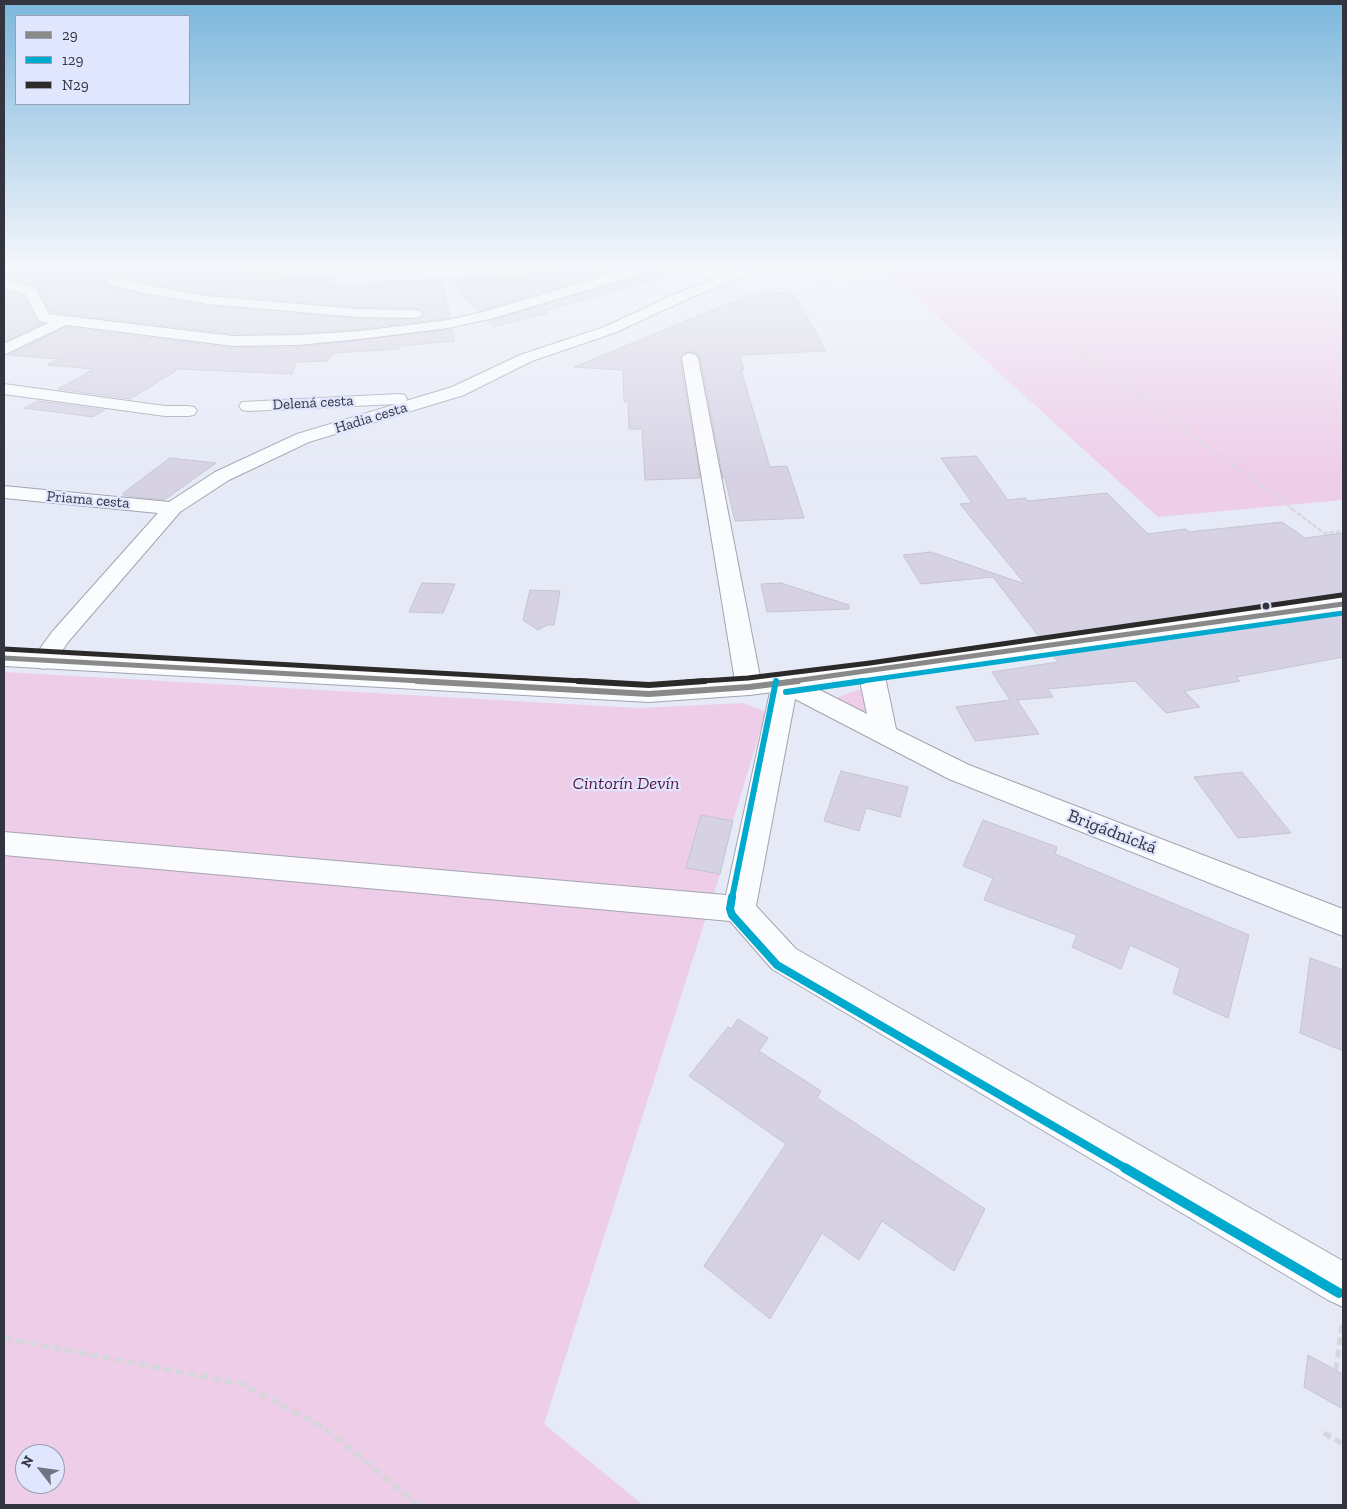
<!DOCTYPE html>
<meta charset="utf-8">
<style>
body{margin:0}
#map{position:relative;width:1347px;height:1509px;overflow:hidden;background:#e6eaf7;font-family:"Zilla Slab",serif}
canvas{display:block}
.frame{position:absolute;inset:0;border:5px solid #323540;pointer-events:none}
.legend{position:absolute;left:15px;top:15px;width:175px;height:90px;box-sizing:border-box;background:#e0e6fd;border:1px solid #9a9fb1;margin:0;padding:6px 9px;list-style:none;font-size:15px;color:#323540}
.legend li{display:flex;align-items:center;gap:10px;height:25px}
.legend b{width:25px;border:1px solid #9a9fb1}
.north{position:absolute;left:15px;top:1444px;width:50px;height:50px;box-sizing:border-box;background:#e0e6fd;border:1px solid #9a9fb1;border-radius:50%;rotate:300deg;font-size:14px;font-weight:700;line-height:20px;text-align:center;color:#323540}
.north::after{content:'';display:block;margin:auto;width:18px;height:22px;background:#717480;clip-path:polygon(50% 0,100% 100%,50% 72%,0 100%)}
</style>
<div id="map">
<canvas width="1347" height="1509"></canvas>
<div class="frame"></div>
<ul class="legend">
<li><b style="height:6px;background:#898989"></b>29</li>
<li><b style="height:6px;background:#00a9ce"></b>129</li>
<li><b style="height:6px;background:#2b2a29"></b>N29</li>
</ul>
<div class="north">N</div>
</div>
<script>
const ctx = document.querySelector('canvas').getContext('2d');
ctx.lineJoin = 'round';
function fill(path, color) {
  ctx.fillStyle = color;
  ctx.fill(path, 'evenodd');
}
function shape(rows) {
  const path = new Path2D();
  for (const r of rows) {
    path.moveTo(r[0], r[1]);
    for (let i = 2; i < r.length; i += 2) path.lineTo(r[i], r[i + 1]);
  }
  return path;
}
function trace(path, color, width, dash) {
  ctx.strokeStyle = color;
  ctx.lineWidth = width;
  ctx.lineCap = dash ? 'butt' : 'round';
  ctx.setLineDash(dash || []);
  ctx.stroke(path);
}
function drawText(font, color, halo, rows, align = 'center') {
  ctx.font = font + ' "Zilla Slab",serif';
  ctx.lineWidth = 4.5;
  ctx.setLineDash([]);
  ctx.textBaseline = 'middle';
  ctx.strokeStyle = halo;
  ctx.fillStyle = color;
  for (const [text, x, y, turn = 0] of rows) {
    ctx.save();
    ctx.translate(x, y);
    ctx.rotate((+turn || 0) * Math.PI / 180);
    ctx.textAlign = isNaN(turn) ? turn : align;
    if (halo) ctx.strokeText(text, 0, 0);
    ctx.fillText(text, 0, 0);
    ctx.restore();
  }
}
fill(shape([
 [879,264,1343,264,1343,500,1158,517],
 [4,672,638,708,743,703,766,712,733,821,701,815,720,874,544,1424,643,1505,4,1505],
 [25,1454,55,1454,55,1484,25,1484],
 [861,689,866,715,832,699]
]), '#eecde9');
const building = shape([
 [78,264,337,277,331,284,442,279,450,318,360,329,298,333,233,334,50,312,36,286,4,278,4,271,78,264],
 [114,275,145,283,207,294,358,307,415,308,422,310,424,315,420,319,415,320,358,319,207,306,144,295,109,286,105,281,114,275],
 [626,268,478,311,445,279,626,268],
 [661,270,663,278,544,311,547,313,494,327,488,321,661,270],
 [4,290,24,296,37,322,42,324,4,342,4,290],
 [793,292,826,351,740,355,744,370,741,370,770,467,787,466,804,518,735,521,725,478,723,478,700,358,697,353,691,351,683,353,680,358,700,478,645,480,642,429,629,429,628,402,624,402,623,370,574,367,752,294,793,292],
 [66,327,233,348,298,347,452,329,455,341,399,346,399,349,333,353,328,361,296,362,292,374,179,369,130,399,58,389,94,369,47,365,58,359,9,355,66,327],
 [38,401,105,410,93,417,24,408,38,401],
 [976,456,1008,500,1025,498,1028,501,1107,493,1148,534,1186,529,1189,532,1282,522,1305,538,1343,533,1343,595,1040,638,993,577,921,584,903,555,931,552,1025,584,960,504,972,503,941,458,976,456],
 [170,458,216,463,164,500,127,496,122,494,170,458],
 [422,583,455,584,443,613,409,612,422,583],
 [781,583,849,605,849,609,767,612,761,584,781,583],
 [530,590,560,591,554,625,547,625,538,630,523,620,530,590],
 [1343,613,1343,657,1236,677,1240,681,1184,691,1200,707,1166,713,1135,681,1048,689,1053,697,1017,700,1039,734,975,741,956,707,1010,700,992,672,1058,662,1053,655,1343,613],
 [841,771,908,787,900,817,866,808,859,831,824,821,841,771],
 [1242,772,1291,833,1238,838,1194,777,1242,772],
 [701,815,733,821,720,874,686,868,701,815],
 [983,820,1057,847,1055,854,1249,935,1228,1018,1173,993,1180,968,1130,945,1121,969,1072,947,1077,935,984,900,993,878,963,866,983,820],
 [1310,958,1343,970,1343,1051,1300,1033,1310,958],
 [738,1019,768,1038,759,1051,821,1091,817,1098,985,1209,954,1271,882,1221,859,1260,822,1233,770,1319,704,1266,786,1144,689,1076,728,1027,731,1029,738,1019],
 [1308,1355,1343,1374,1343,1409,1304,1387,1308,1355]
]);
fill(building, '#d6d2e4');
trace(building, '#c4c4cf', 1);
const minor = shape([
 [645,264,665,264,664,267,494,318,448,328,360,339,298,345,233,346,66,325,4,355,4,344,48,323,39,321,25,294,4,288,4,280,36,288,49,314,233,336,298,335,360,331,448,320,486,311,645,264],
 [750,264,767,264,766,267,690,298,614,333,532,361,464,395,309,442,229,480,180,512,68,642,52,666,43,669,34,666,31,661,52,632,158,513,4,498,4,486,169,502,215,472,297,434,397,404,248,411,242,410,239,406,242,402,399,394,405,395,407,399,406,401,452,387,520,355,604,327,680,292,750,264],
 [114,277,145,285,207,296,358,309,415,310,420,311,422,314,420,317,415,318,358,317,207,304,144,293,109,284,107,281,114,277],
 [690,353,696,355,698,358,762,687,758,693,749,695,740,693,736,687,682,358,684,355,690,353],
 [4,384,165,406,188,406,194,407,197,411,194,415,188,416,165,416,4,394,4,384],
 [871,664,880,666,884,672,896,729,969,765,1343,909,1343,936,949,779,795,699,756,906,796,949,1343,1261,1343,1307,1328,1300,772,969,730,921,4,855,4,832,726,895,772,683,776,677,785,675,794,677,867,714,858,672,862,666,871,664]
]);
const tertiary = shape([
 [1343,597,1343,611,871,680,749,695,649,702,4,666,4,650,649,686,749,679,871,664,1343,597]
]);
trace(minor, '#a2a5b0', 2);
trace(tertiary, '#a2a5b0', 2);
trace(shape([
 [838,264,852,276,851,281,856,284,925,282],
 [1066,275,1140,272,1176,264],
 [852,276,893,264],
 [695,323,818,287,847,271],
 [1073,347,1294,510]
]), '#d6d7db', 2, [2.5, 1]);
trace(shape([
 [1292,509,1324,533,1343,531]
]), '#d6d7db', 2.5, [4.5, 2]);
trace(shape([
 [4,1338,242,1384,325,1428,418,1505],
 [1336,1370,1342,1324],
 [1324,1433,1343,1444]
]), '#d6d7db', 5, [8, 4.5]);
fill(minor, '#fbfcfe');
fill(tertiary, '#fbfcfe');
trace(shape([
 [4,658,439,682],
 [787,682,1343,604]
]), '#898989', 5);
trace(shape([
 [417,681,649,694,749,687,798,681]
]), '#898989', 6);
trace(shape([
 [855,682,1343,613]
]), '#00a9ce', 5);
trace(shape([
 [786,692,863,681],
 [732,898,776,681]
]), '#00a9ce', 6);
trace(shape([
 [732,897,730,909,732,915,777,965,1127,1169]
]), '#00a9ce', 8);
trace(shape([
 [1125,1168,1339,1293]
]), '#00a9ce', 10);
trace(shape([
 [4,649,600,682],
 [687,682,748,678,870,663,1342,595]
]), '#2b2a29', 5);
trace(shape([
 [578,681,649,685,705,681]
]), '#2b2a29', 6);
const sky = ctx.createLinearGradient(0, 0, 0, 475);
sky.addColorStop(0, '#7cb7dc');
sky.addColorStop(0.56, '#f4f6fb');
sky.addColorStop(1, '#f4f6fb00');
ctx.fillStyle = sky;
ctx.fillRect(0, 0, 1347, 475);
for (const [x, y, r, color] of [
 [1266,606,4.5,"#323540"]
]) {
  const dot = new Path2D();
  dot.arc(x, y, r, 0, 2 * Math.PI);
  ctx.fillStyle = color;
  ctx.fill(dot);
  trace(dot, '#e0e6fd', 2);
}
drawText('15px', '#323540', '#e0e6fd', [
 ["Delená cesta",313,403,-3],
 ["Hadia cesta",371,418,-17],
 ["Priama cesta",88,500,5]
]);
drawText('italic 18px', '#591246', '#e0e6fd', [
 ["Cintorín Devín",626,784]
]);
drawText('18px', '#323540', '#e0e6fd', [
 ["Brigádnická",1112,832,21]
]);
</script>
